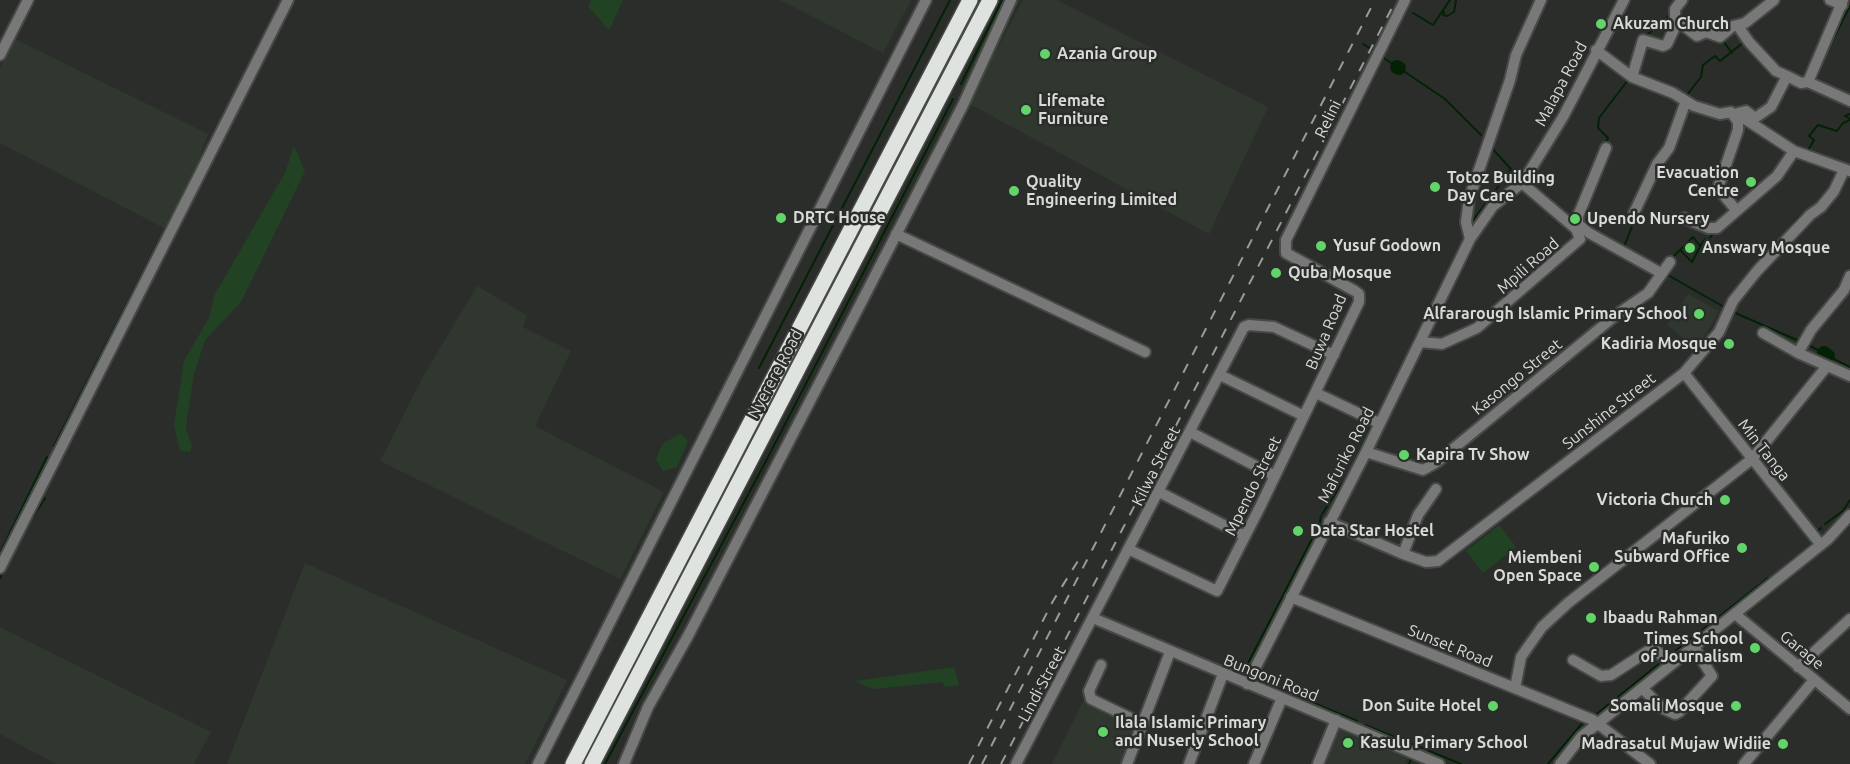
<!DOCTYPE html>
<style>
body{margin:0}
canvas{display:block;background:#2a2d2a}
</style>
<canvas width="1850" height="764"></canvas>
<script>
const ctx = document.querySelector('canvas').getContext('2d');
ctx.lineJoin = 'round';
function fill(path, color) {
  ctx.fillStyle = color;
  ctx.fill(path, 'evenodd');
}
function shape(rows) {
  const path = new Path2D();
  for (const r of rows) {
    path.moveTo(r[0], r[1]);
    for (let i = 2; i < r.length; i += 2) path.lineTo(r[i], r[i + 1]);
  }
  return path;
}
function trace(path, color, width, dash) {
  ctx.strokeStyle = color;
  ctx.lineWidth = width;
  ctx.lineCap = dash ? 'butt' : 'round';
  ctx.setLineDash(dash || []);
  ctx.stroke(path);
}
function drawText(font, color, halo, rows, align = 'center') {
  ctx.font = font + ' Ubuntu,sans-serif';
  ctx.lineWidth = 5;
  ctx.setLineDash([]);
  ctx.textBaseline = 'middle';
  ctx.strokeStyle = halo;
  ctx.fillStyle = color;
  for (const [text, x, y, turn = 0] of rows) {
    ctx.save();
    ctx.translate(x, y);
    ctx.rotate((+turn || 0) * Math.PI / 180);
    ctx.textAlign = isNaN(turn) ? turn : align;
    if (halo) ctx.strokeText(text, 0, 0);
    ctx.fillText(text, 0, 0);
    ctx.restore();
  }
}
fill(shape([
 [780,0,911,0,883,53],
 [1023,0,1057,0,1268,107,1209,234,968,103],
 [15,39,208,134,191,181,168,230,0,143,0,69],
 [477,286,527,315,523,327,571,351,535,426,664,492,620,579,380,461,424,375],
 [1688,294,1719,311,1697,350,1667,325],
 [305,563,567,680,525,764,227,764],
 [0,627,211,732,194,764,56,764,0,734],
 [1086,696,1140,727,1125,764,1052,764],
 [1333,727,1407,759,1405,764,1318,764]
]), '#2f372f');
fill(shape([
 [591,0,623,0,609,30,588,6],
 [294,146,305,171,241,302,205,340,194,374,187,418,186,430,192,445,190,452,180,451,174,425,184,361,210,316,214,296,285,173],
 [681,434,688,441,677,467,663,471,656,459,660,449,665,442],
 [1499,525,1516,547,1483,573,1466,551],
 [954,667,959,685,944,687,943,682,873,689,855,681]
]), '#224323');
trace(shape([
 [1444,12,1443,15,1447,16,1454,12,1456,0],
 [1413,13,1433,25,1450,0],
 [1645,36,1662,24,1671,12],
 [1723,41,1732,53],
 [1363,44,1376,52],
 [1381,56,1397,67],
 [1824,57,1850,6],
 [1399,68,1445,99,1481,135],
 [1819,82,1817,77,1821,65],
 [961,84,1002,0],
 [1686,96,1701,77,1703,65,1715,56,1720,61,1744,42],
 [1713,108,1725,109],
 [1850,114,1845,116,1850,119],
 [1605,145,1608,138,1598,128,1599,118,1628,80],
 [1490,146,1520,179],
 [1661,151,1667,141],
 [1807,152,1814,140,1809,136,1818,125,1837,131,1843,123,1850,120],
 [1472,222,1511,169],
 [1780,240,1799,217,1820,200],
 [1623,249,1635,219,1633,217],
 [1681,251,1692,262,1702,243,1705,239,1708,241,1713,233],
 [1672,258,1693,237,1700,246],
 [1666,274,1726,308],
 [1733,312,1797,340],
 [1420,330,1461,246],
 [1808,345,1824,353],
 [1828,356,1850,367],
 [759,368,950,0],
 [1375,418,1385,402],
 [54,446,262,40],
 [1322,514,1349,473,1373,423],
 [1825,524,1843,511,1850,500],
 [1319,526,1321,516],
 [24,531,45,498],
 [1815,534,1821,528],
 [0,553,47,457],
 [1787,564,1812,544],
 [0,578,3,571],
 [1700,635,1789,563],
 [1669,656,1768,578],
 [1193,666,1218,677],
 [1241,677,1315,533],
 [1253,678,1357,721],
 [1284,705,1317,718],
 [1594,716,1660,663],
 [1365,725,1461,764],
 [605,764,767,459,953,99],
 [1409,764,1411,758],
 [1548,764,1585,720]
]), '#032205', 2);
trace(shape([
 [1397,67,1399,68],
 [1824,353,1828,356]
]), '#032205', 14);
const minor = shape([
 [1682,0,1675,9,1675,19,1697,36,1706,32,1720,37,1733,26,1745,23,1774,0],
 [1830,0,1842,5],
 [1843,0,1808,82,1850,101],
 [1596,50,1632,77,1673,93,1694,106,1720,114,1731,112,1736,119,1745,119,1794,151,1850,171],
 [0,55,28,0],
 [1787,76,1801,83,1808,82],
 [1632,77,1643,40,1663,46,1667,44,1675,27,1675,19],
 [1606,148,1578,216,1578,224,1589,233,1661,273],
 [1736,210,1718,188,1738,130,1738,113,1746,111,1755,118,1771,107,1787,76,1776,71,1749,42,1738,26],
 [1634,213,1657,164,1669,148,1686,101],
 [1684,218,1708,228,1717,228,1777,176,1794,151],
 [896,234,1145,352],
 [1470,239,1466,222,1469,199,1510,80,1516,55,1541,0],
 [1763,333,1798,353,1850,376],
 [1420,342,1442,344,1477,328,1580,239,1576,229,1522,183],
 [1798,353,1811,330,1844,290,1850,276],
 [1684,373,1821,545],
 [1220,375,1304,416],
 [1316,393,1379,423],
 [1190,432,1275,476],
 [1366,452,1423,470,1437,462,1616,315,1648,293,1670,262],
 [1159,492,1245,536],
 [1329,522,1403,554,1426,562,1438,561,1684,373,1719,332,1733,301,1757,271,1810,215,1821,207,1834,191,1844,170],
 [1130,550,1217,591,1260,507,1359,302,1359,294,1355,291,1286,253,1286,240,1405,0],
 [1403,554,1418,515,1436,489],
 [0,568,288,0],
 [1291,597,1593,720,1650,764],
 [1735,614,1850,709],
 [1093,618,1439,764],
 [1573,660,1601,676,1611,675,1651,649,1656,650,1671,665],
 [1101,665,1089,691,1091,699,1143,724],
 [1798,667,1850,619],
 [1247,684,1366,452,1470,239,1493,206,1523,182,1563,117,1624,0],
 [1515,688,1521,657,1542,627,1568,603,1752,459,1827,366],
 [1642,688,1662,708,1675,714,1679,712,1712,676,1694,647],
 [538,764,926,0],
 [624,764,648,707,688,636,862,301,963,105,1011,0],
 [1016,764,1244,327,1249,325,1274,327,1334,355],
 [1127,764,1170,652],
 [1189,764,1223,674],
 [1254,764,1282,698],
 [1318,764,1336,720],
 [1560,764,1581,737,1828,539,1850,515],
 [1744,764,1814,680]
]);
const highway = shape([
 [573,764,970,0],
 [592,764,990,0]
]);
trace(minor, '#464946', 14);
trace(highway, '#464946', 18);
trace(minor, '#777877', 10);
trace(highway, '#dfe3df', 15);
trace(shape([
 [969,764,1053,601,1081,556],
 [982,764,1375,0],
 [1001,764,1396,0]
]), '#999b99', 2, [10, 10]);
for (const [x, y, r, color] of [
 [1601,24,6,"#63d469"],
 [1045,54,6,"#63d469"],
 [1026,110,6,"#63d469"],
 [1751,182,6,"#63d469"],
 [1435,187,6,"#63d469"],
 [1014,191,6,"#63d469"],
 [781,218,6,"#63d469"],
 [1575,219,6,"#63d469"],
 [1321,246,6,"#63d469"],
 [1690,248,6,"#63d469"],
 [1276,273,6,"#63d469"],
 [1699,314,6,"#63d469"],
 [1729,344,6,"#63d469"],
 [1404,455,6,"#63d469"],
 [1725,500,6,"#63d469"],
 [1298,531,6,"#63d469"],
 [1742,548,6,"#63d469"],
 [1594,567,6,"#63d469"],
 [1591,618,6,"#63d469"],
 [1755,648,6,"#63d469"],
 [1493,706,6,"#63d469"],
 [1736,706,6,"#63d469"],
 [1103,732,6,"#63d469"],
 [1348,743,6,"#63d469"],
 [1783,744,6,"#63d469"]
]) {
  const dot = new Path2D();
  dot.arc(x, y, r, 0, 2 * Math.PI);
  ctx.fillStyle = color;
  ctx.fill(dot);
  trace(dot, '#2a2d2a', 2);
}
drawText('bold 16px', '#d8dad8', '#2a2d2a', [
 ["Akuzam Church",1613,24],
 ["Azania Group",1057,54],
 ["Lifemate",1038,101],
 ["Furniture",1038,119],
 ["Evacuation",1739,173,"right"],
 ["Centre",1739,191,"right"],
 ["Totoz Building",1447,178],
 ["Day Care",1447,196],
 ["Quality",1026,182],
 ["Engineering Limited",1026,200],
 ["DRTC House",793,218],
 ["Upendo Nursery",1587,219],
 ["Yusuf Godown",1333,246],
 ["Answary Mosque",1702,248],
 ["Quba Mosque",1288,273],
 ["Alfararough Islamic Primary School",1687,314,"right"],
 ["Kadiria Mosque",1717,344,"right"],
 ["Kapira Tv Show",1416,455],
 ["Victoria Church",1713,500,"right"],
 ["Data Star Hostel",1310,531],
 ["Mafuriko",1730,539,"right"],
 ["Subward Office",1730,557,"right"],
 ["Miembeni",1582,558,"right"],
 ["Open Space",1582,576,"right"],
 ["Ibaadu Rahman",1603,618],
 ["Times School",1743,639,"right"],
 ["of Journalism",1743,657,"right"],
 ["Don Suite Hotel",1481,706,"right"],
 ["Somali Mosque",1724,706,"right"],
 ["Ilala Islamic Primary",1115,723],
 ["and Nuserly School",1115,741],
 ["Kasulu Primary School",1360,743],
 ["Madrasatul Mujaw Widiie",1771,744,"right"]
], 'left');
drawText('16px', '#d8dad8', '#2a2d2a', [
 ["Malapa Road",1561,84,-62],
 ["Relini",1328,119,-64],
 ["Mpili Road",1528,266,-41],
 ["Buwa Road",1326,332,-67],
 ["Nyerere Road",775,374,-62],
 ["Kasongo Street",1517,377,-39],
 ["Sunshine Street",1609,411,-38],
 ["Min Tanga",1764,450,52],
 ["Mafuriko Road",1346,455,-63],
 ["Kilwa Street",1156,466,-63],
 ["Mpendo Street",1253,486,-64],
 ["Sunset Road",1450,646,22],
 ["Garage",1802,650,39],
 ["Bungoni Road",1271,678,22],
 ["Lindi Street",1042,684,-62]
]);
</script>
